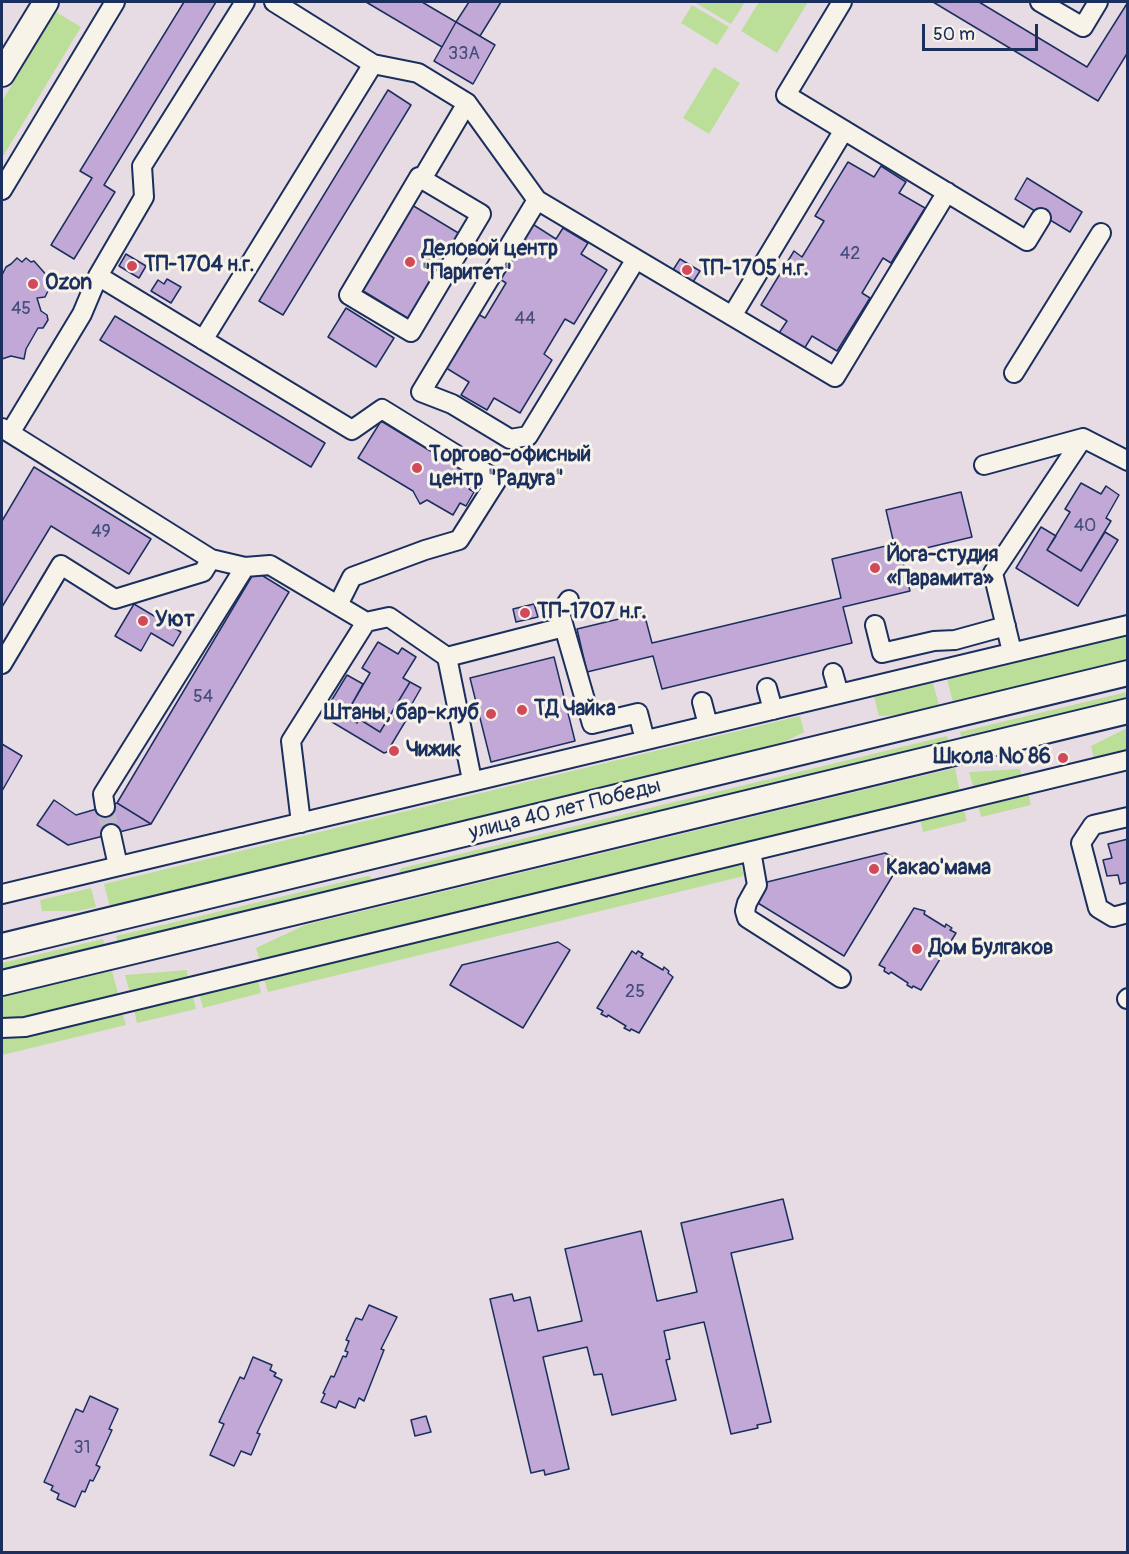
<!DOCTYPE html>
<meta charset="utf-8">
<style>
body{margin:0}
#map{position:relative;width:1129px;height:1554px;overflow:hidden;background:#e7dce3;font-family:Pangolin,sans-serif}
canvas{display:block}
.frame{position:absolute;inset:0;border:3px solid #1b2f5e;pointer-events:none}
.scale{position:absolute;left:922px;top:24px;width:116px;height:27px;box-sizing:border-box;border:3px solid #1b2f5e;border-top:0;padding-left:8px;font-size:18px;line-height:21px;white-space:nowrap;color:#1b2f5e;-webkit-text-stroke:4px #f7f3e8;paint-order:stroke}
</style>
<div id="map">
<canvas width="1129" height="1554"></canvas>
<div class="frame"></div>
<div class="scale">50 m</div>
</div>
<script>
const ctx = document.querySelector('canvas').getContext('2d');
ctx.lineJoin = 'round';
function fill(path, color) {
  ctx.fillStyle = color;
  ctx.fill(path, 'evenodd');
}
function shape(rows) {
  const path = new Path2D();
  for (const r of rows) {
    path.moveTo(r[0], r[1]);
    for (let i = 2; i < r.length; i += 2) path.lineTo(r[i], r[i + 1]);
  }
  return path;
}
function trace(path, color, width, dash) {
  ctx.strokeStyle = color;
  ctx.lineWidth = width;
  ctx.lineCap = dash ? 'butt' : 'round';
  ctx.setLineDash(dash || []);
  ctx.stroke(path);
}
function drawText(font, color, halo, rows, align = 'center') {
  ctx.font = font + ' Pangolin,sans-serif';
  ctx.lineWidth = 6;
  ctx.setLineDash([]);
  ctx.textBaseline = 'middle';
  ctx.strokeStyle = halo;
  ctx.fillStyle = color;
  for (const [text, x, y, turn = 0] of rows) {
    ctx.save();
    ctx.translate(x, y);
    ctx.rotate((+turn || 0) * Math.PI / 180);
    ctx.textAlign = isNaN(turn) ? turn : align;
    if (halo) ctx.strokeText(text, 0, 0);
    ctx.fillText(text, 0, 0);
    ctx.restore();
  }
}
fill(shape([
 [694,2,745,2,731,24],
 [759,2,808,2,777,53,741,31],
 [692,5,729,27,717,45,681,23],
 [56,12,81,27,2,158,2,101],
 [714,67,740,83,709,134,683,118],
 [1127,636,1127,664,954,706,947,679],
 [933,683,940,709,920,714,879,716,874,697],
 [1127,692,1127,700,962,740,960,732],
 [800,716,804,732,766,751,111,911,104,884],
 [1127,728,1127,751,1094,759,1091,746],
 [947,736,949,743,403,874,399,871,402,868],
 [955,768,960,792,260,962,256,948,305,925],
 [1020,769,1022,778,974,789,969,772],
 [1028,792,1031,805,981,817,978,804],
 [963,808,967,821,923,832,920,818],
 [740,863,744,876,268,992,264,979],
 [368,876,371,877,371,882,118,945,116,936],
 [91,888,96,907,77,911,42,911,40,900],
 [103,939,105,947,2,971,2,963],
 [187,970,188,979,130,993,125,975],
 [112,971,119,997,23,1019,2,1022,2,997],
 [258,979,261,993,203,1008,199,994],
 [193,996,196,1009,137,1023,134,1010],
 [122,1012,126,1025,2,1055,2,1039]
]), '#bbdf99');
const building = shape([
 [184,2,216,2,104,185,115,192,74,259,51,245,92,178,80,171,184,2],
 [366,2,422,2,456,22,442,47,366,2],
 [469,2,501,2,480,36,456,22,469,2],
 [933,2,979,2,1087,67,1128,2,1128,52,1098,101,933,2],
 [456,22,495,45,473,84,434,61,456,22],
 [388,90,411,105,283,315,259,301,388,90],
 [848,162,874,177,881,166,906,182,899,193,925,208,891,263,883,258,862,293,870,298,837,351,812,336,804,349,779,333,787,321,761,305,794,251,802,257,824,221,815,216,848,162],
 [1027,178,1082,212,1070,232,1015,199,1027,178],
 [412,205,460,234,409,319,360,289,412,205],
 [531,223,556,239,563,228,588,243,581,254,607,270,574,324,565,319,544,354,552,360,520,413,494,398,487,410,461,395,469,382,443,366,476,313,485,318,506,283,498,278,531,223],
 [126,254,146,266,139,278,119,266,126,254],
 [17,258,22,262,26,258,31,262,34,261,49,278,47,286,49,289,45,297,37,298,41,311,47,315,48,320,43,328,38,328,26,349,24,359,11,356,2,359,2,275,6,267,11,264,17,258],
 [680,259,700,271,693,282,673,270,680,259],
 [167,279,181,287,171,303,151,291,158,280,164,284,167,279],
 [346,308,394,338,376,367,328,337,346,308],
 [115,316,325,443,311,467,100,340,115,316],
 [381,421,475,478,469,489,474,492,466,506,460,503,453,515,427,500,420,504,413,491,358,458,381,421],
 [34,467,151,539,129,574,51,526,2,607,2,521,34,467],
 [1081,483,1101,494,1106,486,1119,495,1106,518,1111,521,1081,571,1047,550,1070,512,1065,509,1081,483],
 [961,492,972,537,901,554,910,591,843,607,852,643,662,689,653,656,587,672,577,629,644,613,652,643,841,598,832,559,894,544,886,510,961,492],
 [1041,527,1056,536,1047,550,1081,571,1105,532,1118,540,1078,606,1016,568,1041,527],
 [255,571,289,592,151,824,117,803,255,571],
 [134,604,181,632,173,646,151,633,141,651,115,636,134,604],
 [534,604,538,617,516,622,513,609,534,604],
 [378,642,398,654,402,648,416,657,403,678,410,682,380,732,359,719,357,723,345,716,370,673,362,668,378,642],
 [554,657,575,741,491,762,470,678,554,657],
 [347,675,363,684,345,716,357,723,359,719,380,732,410,682,421,688,405,716,408,717,387,752,384,753,322,716,347,675],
 [2,744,22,756,2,791,2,744],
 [54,800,76,815,117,803,151,824,68,845,37,825,54,800],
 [1128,839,1128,882,1120,884,1118,875,1107,876,1103,860,1112,858,1108,844,1128,839],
 [885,853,901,862,844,956,753,900,763,883,885,853],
 [914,908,925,911,924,914,945,927,946,924,952,928,950,930,956,933,921,990,913,986,912,988,907,985,908,983,891,972,889,974,884,971,885,968,879,965,914,908],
 [558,942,570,950,523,1028,450,985,462,965,558,942],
 [632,951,636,954,638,951,643,954,641,957,663,970,664,967,669,971,668,973,673,977,639,1033,631,1029,630,1031,624,1028,626,1026,608,1015,607,1017,601,1014,603,1011,597,1008,632,951],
 [783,1199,793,1239,731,1253,771,1422,757,1425,758,1428,731,1434,704,1322,664,1331,670,1359,666,1360,676,1400,612,1415,602,1374,594,1375,587,1347,543,1357,569,1469,545,1475,544,1470,531,1473,490,1299,512,1294,514,1301,530,1297,538,1331,582,1321,565,1249,641,1231,657,1301,697,1292,681,1223,783,1199],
 [369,1305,397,1317,381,1349,384,1350,364,1401,359,1398,355,1408,339,1401,336,1408,321,1402,325,1394,323,1393,331,1376,334,1377,343,1356,346,1357,348,1352,345,1351,349,1341,346,1340,356,1318,362,1320,369,1305],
 [253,1357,272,1365,270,1370,276,1373,274,1376,282,1380,257,1433,260,1434,251,1455,241,1451,234,1466,210,1455,224,1424,219,1422,240,1377,244,1379,253,1357],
 [90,1396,118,1409,109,1429,112,1430,96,1465,100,1467,93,1481,90,1480,85,1492,82,1491,75,1507,57,1499,59,1494,51,1490,53,1486,44,1482,76,1409,83,1412,90,1396],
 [426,1416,431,1432,415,1436,411,1420,426,1416]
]);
fill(building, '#c1a8d6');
trace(building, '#1b2f5e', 1.5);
trace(shape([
 [105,807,111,834]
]), '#beb9c8', 18, [18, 9]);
const minor = shape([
 [274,2,373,64,418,73,467,103,537,200,636,259,528,436,510,439,452,404,421,392,537,200],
 [842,2,786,95,1027,241,1041,218],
 [1040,2,1083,27,1098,2],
 [422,179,481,214,411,332,349,295,419,177,422,179,467,103],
 [2,190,115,2],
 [636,259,835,377,947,192],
 [98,276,352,430,382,409,497,480,459,540,425,550,352,577,338,605],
 [732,316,844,130],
 [203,340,373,64],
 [1014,373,1101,233],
 [2,428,211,559,245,567,270,565,366,622,389,617,447,657,472,780],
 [10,433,82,314,98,276,144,197,142,166,245,2],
 [984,465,1083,438,1128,461],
 [875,625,882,653,934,641,955,640,1006,626],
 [564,627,592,724,638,713,645,740],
 [1012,652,993,573,1083,438],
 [447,657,564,627,560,613,569,600],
 [2,664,61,565,115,599,203,572,211,559],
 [833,673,839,694],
 [767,688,773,710],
 [702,702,708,725],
 [105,807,103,794,245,567],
 [1128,817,1093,825,1081,843,1098,908,1113,917,1128,913],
 [301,823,291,741,366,622],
 [111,834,118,866],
 [751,851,757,885,747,903,745,911,747,918,841,978],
 [2,894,1128,625],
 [1127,999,1128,998],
 [2,1028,25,1027,1128,760]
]);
const major = shape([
 [2,74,46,2],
 [2,946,1128,673],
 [2,983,1128,711]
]);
trace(minor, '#1b2f5e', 22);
trace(major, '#1b2f5e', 28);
trace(minor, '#f7f3e8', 18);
trace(major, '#f7f3e8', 24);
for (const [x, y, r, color] of [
 [410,262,6,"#d1495b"],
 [132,266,6,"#d1495b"],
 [687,270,6,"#d1495b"],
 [33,284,6,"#d1495b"],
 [417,468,6,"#d1495b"],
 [875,568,6,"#d1495b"],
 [525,613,6,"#d1495b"],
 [143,621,6,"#d1495b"],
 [522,710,6,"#d1495b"],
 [491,714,6,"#d1495b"],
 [394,751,6,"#d1495b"],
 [1063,758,6,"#d1495b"],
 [874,869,6,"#d1495b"],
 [917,949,6,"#d1495b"]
]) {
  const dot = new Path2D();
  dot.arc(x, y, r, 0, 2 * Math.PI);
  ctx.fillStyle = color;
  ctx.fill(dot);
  trace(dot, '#f7f3e8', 2);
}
drawText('18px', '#444d7c', null, [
 ["33А",464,54],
 ["42",850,254],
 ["45",21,309],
 ["44",525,319],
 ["40",1085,526],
 ["49",101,532],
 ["54",203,697],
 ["25",635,992],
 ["31",82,1448]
]);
drawText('bold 21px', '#1b2f5e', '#f7f3e8', [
 ["Деловой центр",422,250],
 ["\"Паритет\"",422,274],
 ["ТП-1704 н.г.",144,266],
 ["ТП-1705 н.г.",699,270],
 ["Ozon",45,284],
 ["Торгово-офисный",429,456],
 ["центр \"Радуга\"",429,480],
 ["Йога-студия",887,556],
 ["«Парамита»",887,580],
 ["ТП-1707 н.г.",537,613],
 ["Уют",155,621],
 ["ТД Чайка",534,710],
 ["Штаны, бар-клуб",479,714,"right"],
 ["Чижик",406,751],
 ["Школа № 86",1051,758,"right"],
 ["Какао'мама",886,869],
 ["Дом Булгаков",929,949]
], 'left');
drawText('21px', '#1b2f5e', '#f7f3e8', [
 ["улица 40 лет Победы",565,810,-14]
]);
</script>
